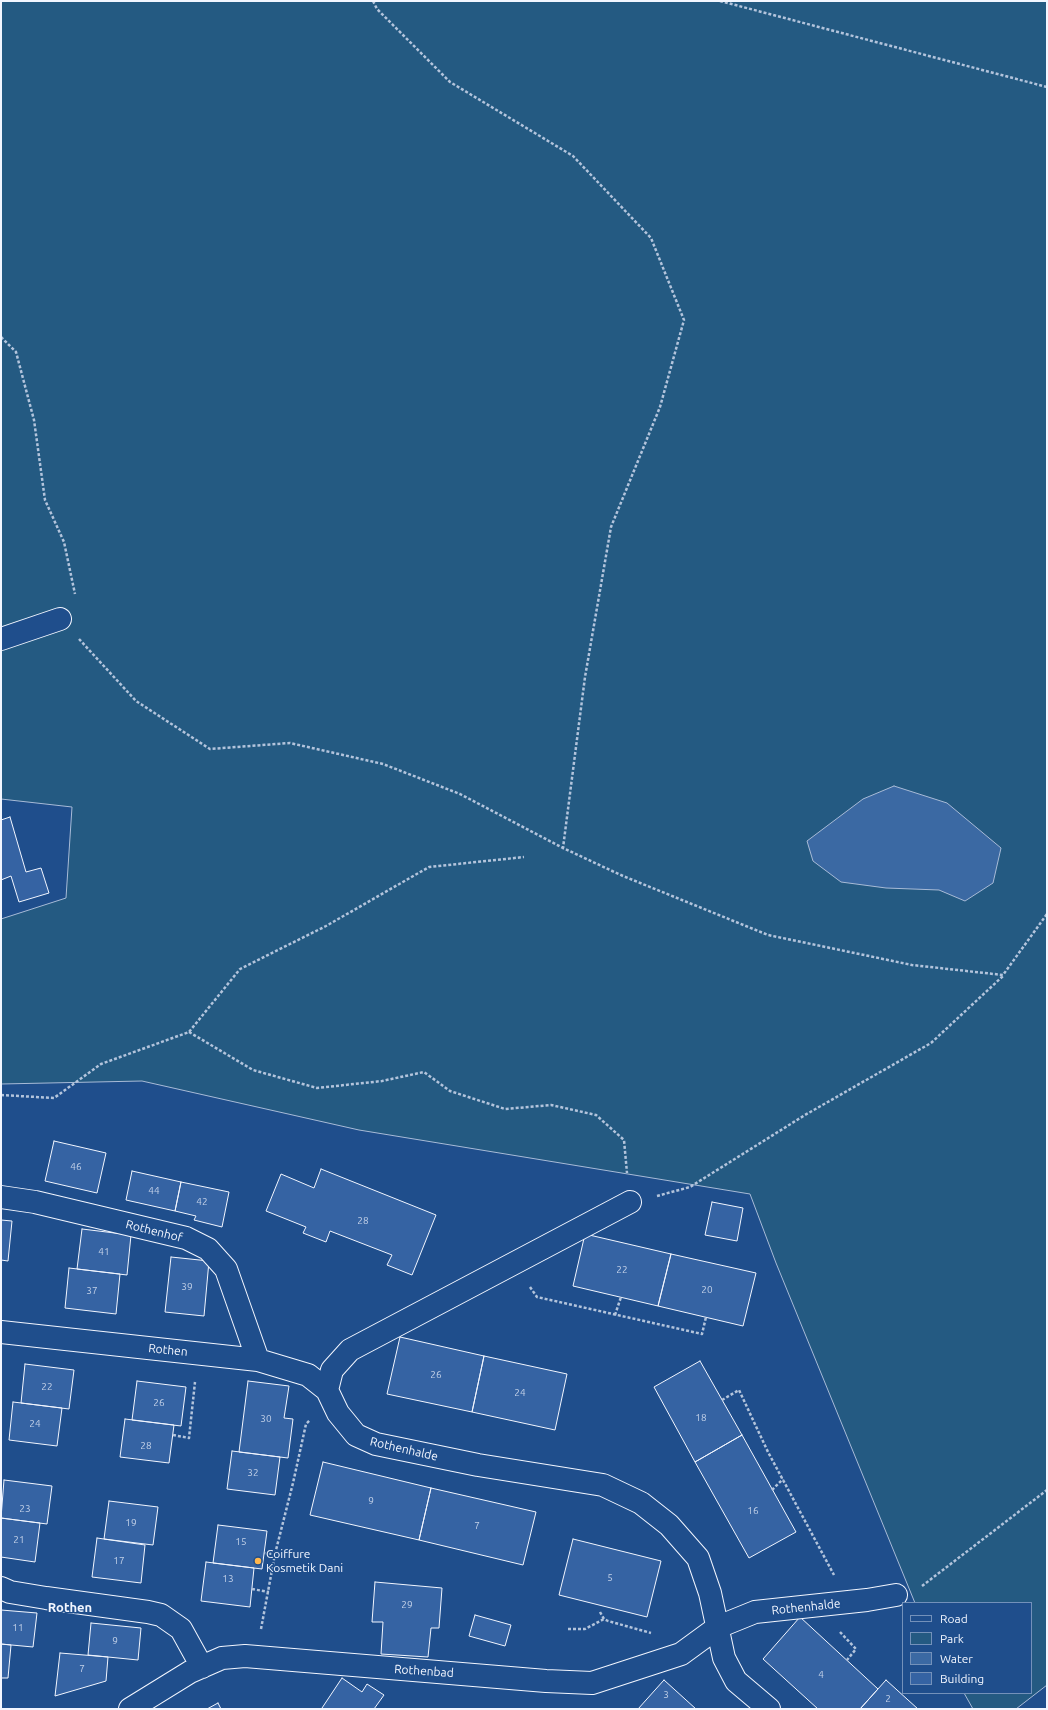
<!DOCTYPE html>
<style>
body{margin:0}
#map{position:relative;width:1048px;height:1710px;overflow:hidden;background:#1f4e8c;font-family:Ubuntu,sans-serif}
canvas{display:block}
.frame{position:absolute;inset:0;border:2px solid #f2f6ff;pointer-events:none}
.legend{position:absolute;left:902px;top:1602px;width:130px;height:92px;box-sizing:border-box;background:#1f4e8c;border:1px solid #7391ba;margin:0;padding:5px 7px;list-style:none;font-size:12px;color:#f2f6ff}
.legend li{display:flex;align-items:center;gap:8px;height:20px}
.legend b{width:20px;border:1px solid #7391ba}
</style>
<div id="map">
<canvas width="1048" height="1710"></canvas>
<div class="frame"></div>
<ul class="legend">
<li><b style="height:5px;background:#1f4e8c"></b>Road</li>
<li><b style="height:11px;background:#245a82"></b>Park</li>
<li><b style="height:11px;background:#3b69a3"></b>Water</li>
<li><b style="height:11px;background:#3563a3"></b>Building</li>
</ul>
</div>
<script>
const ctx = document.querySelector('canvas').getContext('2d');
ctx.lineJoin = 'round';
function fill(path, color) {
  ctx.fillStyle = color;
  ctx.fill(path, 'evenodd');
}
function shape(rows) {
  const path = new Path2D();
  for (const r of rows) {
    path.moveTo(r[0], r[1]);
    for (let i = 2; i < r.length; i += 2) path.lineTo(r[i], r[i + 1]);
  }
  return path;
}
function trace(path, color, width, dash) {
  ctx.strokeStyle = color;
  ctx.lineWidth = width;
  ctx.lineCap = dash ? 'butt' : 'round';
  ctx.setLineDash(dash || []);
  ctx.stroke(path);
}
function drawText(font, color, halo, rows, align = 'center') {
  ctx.font = font + ' Ubuntu,sans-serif';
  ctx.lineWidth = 3;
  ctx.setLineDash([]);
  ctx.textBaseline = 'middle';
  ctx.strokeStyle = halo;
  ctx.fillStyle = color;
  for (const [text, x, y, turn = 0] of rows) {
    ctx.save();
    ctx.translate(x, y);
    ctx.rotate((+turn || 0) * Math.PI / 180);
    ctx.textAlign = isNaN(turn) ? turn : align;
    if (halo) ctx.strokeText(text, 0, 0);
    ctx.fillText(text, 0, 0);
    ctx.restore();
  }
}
const green = shape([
 [1,1,1047,1,1047,1685,1016,1709,973,1709,964,1693,1031,1693,1031,1603,915,1603,776,1263,750,1194,359,1130,142,1081,1,1084,1,919,66,898,72,807,1,799,1,1]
]);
fill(green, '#245a82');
trace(green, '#a8bbd7', 1);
const water = shape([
 [894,786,947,803,1001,848,993,883,965,901,939,890,886,888,841,882,813,861,807,841,863,799,894,786]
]);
fill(water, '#3b69a3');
trace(water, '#a8bbd7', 1);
const building = shape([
 [10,817,26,872,41,868,49,893,19,902,11,876,1,880,1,820,10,817],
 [54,1141,106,1153,97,1193,45,1181,54,1141],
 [321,1169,436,1215,412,1275,387,1265,392,1255,330,1231,326,1242,303,1233,306,1227,266,1211,281,1174,314,1188,321,1169],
 [132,1171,181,1182,175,1211,126,1200,132,1171],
 [181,1182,229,1192,222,1227,194,1220,196,1216,175,1211,181,1182],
 [712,1202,743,1208,737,1241,705,1235,712,1202],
 [1,1220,12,1221,8,1261,1,1260,1,1220],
 [82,1229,131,1235,127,1275,77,1269,82,1229],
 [585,1234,671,1254,658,1306,573,1286,585,1234],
 [671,1254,756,1273,743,1326,658,1306,671,1254],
 [171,1257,209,1261,204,1316,165,1312,171,1257],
 [69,1268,120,1274,116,1314,65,1308,69,1268],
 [400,1337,484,1356,472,1412,387,1394,400,1337],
 [484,1356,567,1374,555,1430,472,1412,484,1356],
 [700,1361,742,1435,695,1462,654,1387,700,1361],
 [25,1364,74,1370,69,1409,21,1403,25,1364],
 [137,1381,186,1387,181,1426,132,1420,137,1381],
 [248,1381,289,1386,284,1418,293,1419,288,1458,239,1452,248,1381],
 [13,1402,62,1408,57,1446,9,1440,13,1402],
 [125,1419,174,1425,169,1463,120,1457,125,1419],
 [742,1435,796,1532,749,1558,695,1462,742,1435],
 [232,1451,280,1457,275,1495,227,1489,232,1451],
 [323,1462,431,1488,419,1540,310,1515,323,1462],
 [4,1480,52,1486,47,1524,1,1518,4,1480],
 [431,1488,536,1512,523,1565,419,1540,431,1488],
 [109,1501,158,1507,153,1545,104,1539,109,1501],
 [1,1518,40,1523,35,1562,1,1557,1,1518],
 [218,1525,267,1531,262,1569,213,1563,218,1525],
 [97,1538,145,1545,141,1583,92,1577,97,1538],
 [573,1539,661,1561,647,1617,559,1595,573,1539],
 [206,1562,254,1568,250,1607,201,1601,206,1562],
 [375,1582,442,1588,439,1628,431,1628,428,1657,381,1654,383,1622,372,1622,375,1582],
 [1,1610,37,1613,33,1647,1,1644,1,1610],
 [475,1615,511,1625,505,1646,469,1636,475,1615],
 [800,1617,878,1689,860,1709,818,1709,763,1659,800,1617],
 [91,1623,141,1628,138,1660,88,1655,91,1623],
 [1,1644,11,1645,8,1678,1,1678,1,1644],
 [60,1653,108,1657,106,1681,55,1696,60,1653],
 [342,1678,362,1692,367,1684,384,1695,374,1709,323,1709,322,1708,342,1678],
 [664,1680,696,1709,638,1709,664,1680],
 [886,1680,918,1709,860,1709,886,1680],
 [218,1703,221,1709,207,1709,218,1703]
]);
fill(building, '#3563a3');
trace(building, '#f2f6ff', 1);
const minor = shape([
 [1,639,60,619],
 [1,1197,35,1202,186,1238,208,1249,226,1269,258,1360],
 [630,1202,350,1350,332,1370,327,1390,338,1413,356,1435,376,1444,478,1465,603,1485,641,1503,669,1525,698,1558,710,1593,724,1658,736,1681,769,1709],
 [1,1332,258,1360,308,1375,327,1390],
 [1,1588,10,1592,46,1598,148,1612,161,1615,181,1629,202,1667],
 [130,1709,190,1672,222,1658,245,1656,546,1681,592,1683,681,1654,718,1627,755,1612,867,1600,896,1595]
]);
trace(minor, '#f2f6ff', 24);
trace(shape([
 [373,1,377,9,450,82,573,156,651,238,684,320,660,407,611,527,585,677,563,848,623,876,768,935,912,965,1003,975,1047,914],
 [720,1,1047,87],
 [1,337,16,352,34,420,45,500,64,542,75,594],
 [79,639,136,701,210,749,290,743,383,764,460,794,563,848],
 [189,1032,253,1070,317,1088,382,1081,424,1072,450,1091,505,1109,551,1105,596,1115,624,1140,627,1173],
 [1,1095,54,1098,101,1064,189,1032,240,969,326,926,429,867,524,857],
 [657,1196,690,1187,805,1115,931,1043,1003,976],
 [530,1287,537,1297,702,1334,706,1317],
 [615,1315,621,1297],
 [722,1400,739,1390,768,1452,834,1575],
 [173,1435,189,1438,195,1382],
 [772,1490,783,1479],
 [275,1554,293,1483,306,1424,310,1420],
 [922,1586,1047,1490],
 [252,1589,269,1592],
 [600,1612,604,1619,608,1621,651,1633],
 [261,1629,275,1554,264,1553],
 [568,1629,585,1629,604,1619],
 [840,1632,856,1649,847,1660]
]), '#b3c4dc', 2.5, [3, 2]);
trace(minor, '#1f4e8c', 22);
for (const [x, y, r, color] of [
 [258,1561,4,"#ffb74d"]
]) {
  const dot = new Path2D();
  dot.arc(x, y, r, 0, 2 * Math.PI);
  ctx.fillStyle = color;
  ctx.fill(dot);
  trace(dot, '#1f4e8c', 1.5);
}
drawText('10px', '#c3d1e8', null, [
 ["46",76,1167],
 ["44",154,1191],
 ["42",202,1202],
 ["28",363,1221],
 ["41",104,1252],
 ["22",622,1270],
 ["39",187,1287],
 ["20",707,1290],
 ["37",92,1291],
 ["26",436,1375],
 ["22",47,1387],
 ["24",520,1393],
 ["26",159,1403],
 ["18",701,1418],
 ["30",266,1419],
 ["24",35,1424],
 ["28",146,1446],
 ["32",253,1473],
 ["9",371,1501],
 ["23",25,1509],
 ["16",753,1511],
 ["19",131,1523],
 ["7",477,1526],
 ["21",19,1540],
 ["15",241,1542],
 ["17",119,1561],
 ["5",610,1578],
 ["13",228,1579],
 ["29",407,1605],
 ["11",18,1628],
 ["9",115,1641],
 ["7",82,1669],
 ["4",821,1675],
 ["3",666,1695],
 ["2",888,1699]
]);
drawText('12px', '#f2f6ff', '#1f4e8c', [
 ["Rothenhof",154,1231,14],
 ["Rothen",168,1350,6],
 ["Rothenhalde",404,1449,13],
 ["Rothenhalde",806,1607,-6],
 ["Rothenbad",424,1671,4]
]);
drawText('12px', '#f2f6ff', '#1f4e8c', [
 ["Coiffure",266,1554],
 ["Kosmetik Dani",266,1568]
], 'left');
drawText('bold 13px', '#f2f6ff', '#1f4e8c', [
 ["Rothen",70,1608]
]);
</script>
